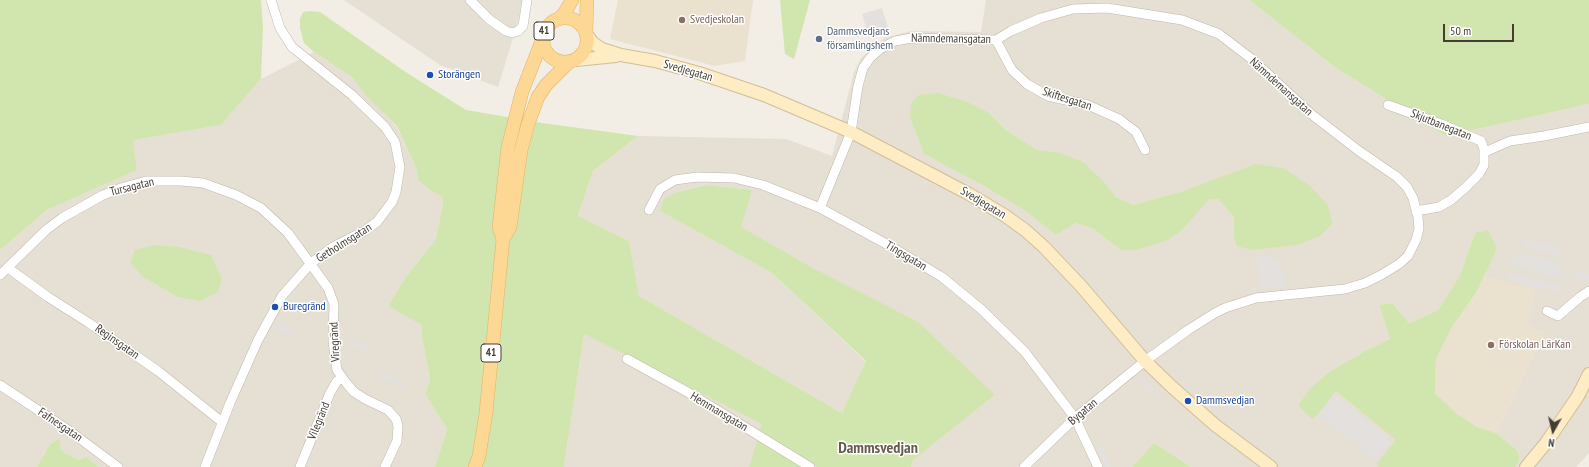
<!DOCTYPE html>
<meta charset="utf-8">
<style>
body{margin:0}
#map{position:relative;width:1589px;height:467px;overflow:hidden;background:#f2ede5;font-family:"PT Sans Narrow",sans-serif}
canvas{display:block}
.north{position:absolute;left:1533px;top:411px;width:40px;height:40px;-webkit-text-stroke:3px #fff;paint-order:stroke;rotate:188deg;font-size:11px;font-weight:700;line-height:16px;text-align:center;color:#453d35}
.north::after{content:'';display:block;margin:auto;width:14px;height:18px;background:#453d35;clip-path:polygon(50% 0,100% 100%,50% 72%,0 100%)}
.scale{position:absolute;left:1443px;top:24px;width:71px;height:18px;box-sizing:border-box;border:2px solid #453d35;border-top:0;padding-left:5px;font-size:12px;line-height:14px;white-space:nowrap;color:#453d35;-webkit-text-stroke:3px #fff;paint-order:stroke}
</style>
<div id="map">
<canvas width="1589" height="467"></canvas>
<div class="north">N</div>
<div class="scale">50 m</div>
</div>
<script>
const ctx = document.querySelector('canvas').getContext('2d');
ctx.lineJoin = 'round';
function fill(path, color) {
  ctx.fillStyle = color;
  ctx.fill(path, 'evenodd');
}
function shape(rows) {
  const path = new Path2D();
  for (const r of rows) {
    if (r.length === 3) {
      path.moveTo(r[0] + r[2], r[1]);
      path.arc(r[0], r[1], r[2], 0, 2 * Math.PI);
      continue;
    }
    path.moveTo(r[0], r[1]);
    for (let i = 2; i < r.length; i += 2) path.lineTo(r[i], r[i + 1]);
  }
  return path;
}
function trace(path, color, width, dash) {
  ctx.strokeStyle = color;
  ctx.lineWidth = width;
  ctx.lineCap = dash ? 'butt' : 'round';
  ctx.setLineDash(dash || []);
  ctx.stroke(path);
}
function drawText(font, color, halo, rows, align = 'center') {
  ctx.font = font + ' "PT Sans Narrow",sans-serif';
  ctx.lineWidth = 3;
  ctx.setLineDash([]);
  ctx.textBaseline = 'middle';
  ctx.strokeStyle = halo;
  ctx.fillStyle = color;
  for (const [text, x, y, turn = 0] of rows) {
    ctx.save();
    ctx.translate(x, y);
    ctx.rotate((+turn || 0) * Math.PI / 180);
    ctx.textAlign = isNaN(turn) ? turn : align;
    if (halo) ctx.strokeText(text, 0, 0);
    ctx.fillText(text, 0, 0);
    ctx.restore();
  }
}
fill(shape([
 [344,0,522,0,519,18,498,87,440,65],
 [986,0,1249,0,1336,68,1446,136,1589,104,1589,453,1576,467,1515,467,1520,459,1517,450,1496,433,1545,332,1537,331,1531,327,1527,323,1529,313,1493,279,1484,276,1497,249,1475,233,1460,275,1438,310,1409,323,1392,303,1379,305,1390,339,1367,350,1329,372,1298,406,1313,420,1335,390,1397,440,1376,464,1379,467,1191,467,1154,443,1132,467,911,467,911,461,995,395,815,269,740,227,752,190,705,185,677,192,660,211,772,273,866,362,842,413,639,296,629,241,578,216,593,171,638,136,786,139,832,156,854,72,861,58,884,38,911,31,981,32],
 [989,113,1006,130,1037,150,1105,183,1116,197,1133,205,1183,191,1212,182,1269,247,1252,249,1234,236,1234,217,1218,199,1210,199,1183,229,1121,250,1093,229,1076,223,1056,235,1024,210,982,185,924,154,910,118],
 [314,52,352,77,369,98,397,127,416,168,418,180,431,191,442,197,443,202,436,239,405,278,388,306,422,324,422,337,430,379,425,394,447,429,435,467,99,467,86,457,79,460,65,453,60,448,60,438,50,444,37,467,0,467,0,250,47,210,137,170,132,140,221,125,261,79],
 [143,277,200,300,177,297],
 [584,334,763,424,749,467,564,467]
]), '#e6dfd3');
fill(shape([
 [618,0,753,0,745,61,715,66,610,39],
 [1484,276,1536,290,1527,323,1537,331,1545,332,1496,433,1477,427,1456,413,1435,393,1436,359,1452,327,1476,293]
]), '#ebe1cf');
fill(shape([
 [0,0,261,0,263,28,261,79,221,125,133,140,137,170,47,210,0,250],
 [780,0,810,0,794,59,785,54],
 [1249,0,1589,0,1589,104,1446,136,1336,68],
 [309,11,320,12,407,73,466,110,542,123,638,136,593,171,578,216,629,241,639,296,842,413,866,361,772,273,660,211,664,199,677,192,706,185,752,190,741,227,815,269,918,322,995,395,912,461,911,467,749,467,762,424,584,334,564,467,435,467,447,429,425,394,430,379,422,337,422,325,388,306,405,278,436,239,443,202,442,197,431,191,418,180,416,168,397,126,368,98,352,77,314,52,304,43,300,28,300,19,303,12],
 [938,93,967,102,989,113,1006,130,1037,150,1060,153,1083,162,1105,183,1116,197,1133,205,1183,191,1256,164,1283,168,1310,186,1328,205,1332,224,1320,236,1297,245,1252,250,1237,246,1234,236,1234,217,1218,199,1210,199,1183,229,1168,240,1136,250,1121,250,1093,229,1076,223,1056,235,1024,210,982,185,924,154,910,118,911,103,919,95],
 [1488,230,1497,249,1476,293,1452,327,1436,359,1435,393,1456,413,1477,427,1496,433,1517,450,1520,459,1515,467,1379,467,1376,464,1396,440,1336,391,1313,420,1298,406,1310,389,1329,372,1367,350,1390,339,1379,305,1392,303,1409,323,1438,310,1460,275,1475,233],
 [154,245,179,247,211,255,222,279,218,292,200,301,177,297,143,277,130,262,135,250],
 [60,438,60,448,65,453,79,460,86,457,99,467,37,467,50,444],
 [1154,443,1191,467,1132,467]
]), '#d1e6ae');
fill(shape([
 [882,8,889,31,869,37,862,14],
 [1520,239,1559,246,1563,257,1524,248],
 [1523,253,1559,263,1564,280,1514,266,1510,261],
 [1267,255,1281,262,1285,288,1261,289,1256,256],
 [1574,270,1589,274,1589,282,1572,278],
 [1505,273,1560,285,1563,294,1508,280],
 [278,324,293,330,290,336,275,329],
 [354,340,371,345,369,352,352,347],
 [381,370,406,383,404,389,378,376],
 [1143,377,1155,388,1150,393,1138,381],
 [1334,395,1392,440,1376,461,1318,416],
 [1103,446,1112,467,1105,467,1097,449]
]), '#e3e0dd');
const street = shape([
 [470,0,490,20,506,31,512,33,518,31,523,26,527,0],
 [996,40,1012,70,1027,84,1048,96,1088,105,1119,119,1136,132,1145,150],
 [1388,105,1441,124,1481,141,1484,149,1484,165,1479,174,1465,188,1451,200,1439,207,1416,211],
 [1485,152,1510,141,1544,136,1589,127],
 [820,208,851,132,858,86,863,68,870,58,880,49,895,41,912,38,996,40,1011,31,1041,18,1073,9,1107,8,1182,20,1219,34,1253,60,1311,114,1359,151,1397,177,1407,187,1413,198,1418,217,1419,229,1416,240,1408,256,1399,264,1381,275,1365,283,1345,289,1256,298,1225,308,1215,313,1188,330,1145,361,1075,418,1024,467],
 [649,210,660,189,675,180,697,177,734,178,763,185,820,208,890,246,942,277,981,309,1025,352,1075,418,1098,467],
 [8,268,48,297,89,323,158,371,222,422],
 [0,275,46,230,62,218,103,195,121,188,146,181,181,181,203,183,236,195,261,208,288,233,328,288,334,304,333,342,337,370,347,384,354,392,365,399,388,410,396,419,398,426,397,441,385,467],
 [1547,311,1558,316,1580,297,1589,291],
 [627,359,691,394,810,467],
 [0,385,71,432,118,467],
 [205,467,230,403,258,340,282,296,311,263,333,247,364,231,377,222,392,202,396,192,400,167,395,142,385,127,352,95,292,47,280,28,271,0],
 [300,467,330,393,337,381,342,378]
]);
const secondary = shape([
 [587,35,593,43,602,49,621,55,655,61,699,73,764,95,830,123,851,132,969,194,1004,215,1025,230,1044,247,1081,286,1145,361,1172,387,1215,425,1271,467],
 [576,60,616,56],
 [1526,467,1546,443,1578,396,1589,374]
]);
const primary = shape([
 [565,40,22],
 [559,19,565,12,572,0],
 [586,32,587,0],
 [503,239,510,227,521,150,528,124,538,97,546,85,569,62],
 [475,467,479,456,486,413,503,239,499,227,508,147,522,92,543,38]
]);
trace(street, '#c0b7ab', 10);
trace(secondary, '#d2be96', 14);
trace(primary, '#e1b365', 14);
trace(street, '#fff', 9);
trace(secondary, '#fdecc4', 12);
trace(primary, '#fcd894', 13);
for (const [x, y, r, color] of [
 [682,20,4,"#8d6e63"],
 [819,39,4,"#5c6f8a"],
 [430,75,4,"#1a4fb4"],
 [275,307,4,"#1a4fb4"],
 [1491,345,4,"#8d6e63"],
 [1188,401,4,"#1a4fb4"]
]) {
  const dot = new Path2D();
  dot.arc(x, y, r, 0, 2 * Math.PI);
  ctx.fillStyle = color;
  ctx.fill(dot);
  trace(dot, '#fff', 1.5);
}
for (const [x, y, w] of [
 [544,31,20],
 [491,353,20]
]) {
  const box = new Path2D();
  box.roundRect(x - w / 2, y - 9, w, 18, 3);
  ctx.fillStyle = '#fff';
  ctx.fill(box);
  trace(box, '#453d35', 1);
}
drawText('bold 11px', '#453d35', null, [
 ["41",544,31],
 ["41",491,353]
]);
drawText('12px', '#785e54', '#fff', [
 ["Svedjeskolan",690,20],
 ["Förskolan LärKan",1499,345]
], 'left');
drawText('12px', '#4e5e75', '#fff', [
 ["Dammsvedjans",827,32],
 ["församlingshem",827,46]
], 'left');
drawText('12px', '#453d35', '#fff', [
 ["Nämndemansgatan",951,39,1],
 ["Svedjegatan",688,71,16],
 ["Nämndemansgatan",1281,87,42],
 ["Skiftesgatan",1067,99,18],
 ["Skjutbanegatan",1441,125,22],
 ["Tursagatan",132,187,-14],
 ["Svedjegatan",983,203,31],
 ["Getholmsgatan",344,243,-32],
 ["Tingsgatan",906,256,31],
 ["Reginsgatan",117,342,35],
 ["Viregränd",335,342,-93],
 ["Hemmansgatan",719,412,31],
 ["Bygatan",1083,412,-40],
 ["Vilegränd",319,421,-68],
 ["Fafnesgatan",60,425,34]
]);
drawText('12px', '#164399', '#fff', [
 ["Storängen",438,75],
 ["Buregränd",283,307],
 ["Dammsvedjan",1196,401]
], 'left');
drawText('bold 16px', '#675b4c', '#fff', [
 ["Dammsvedjan",878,448]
]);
</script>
